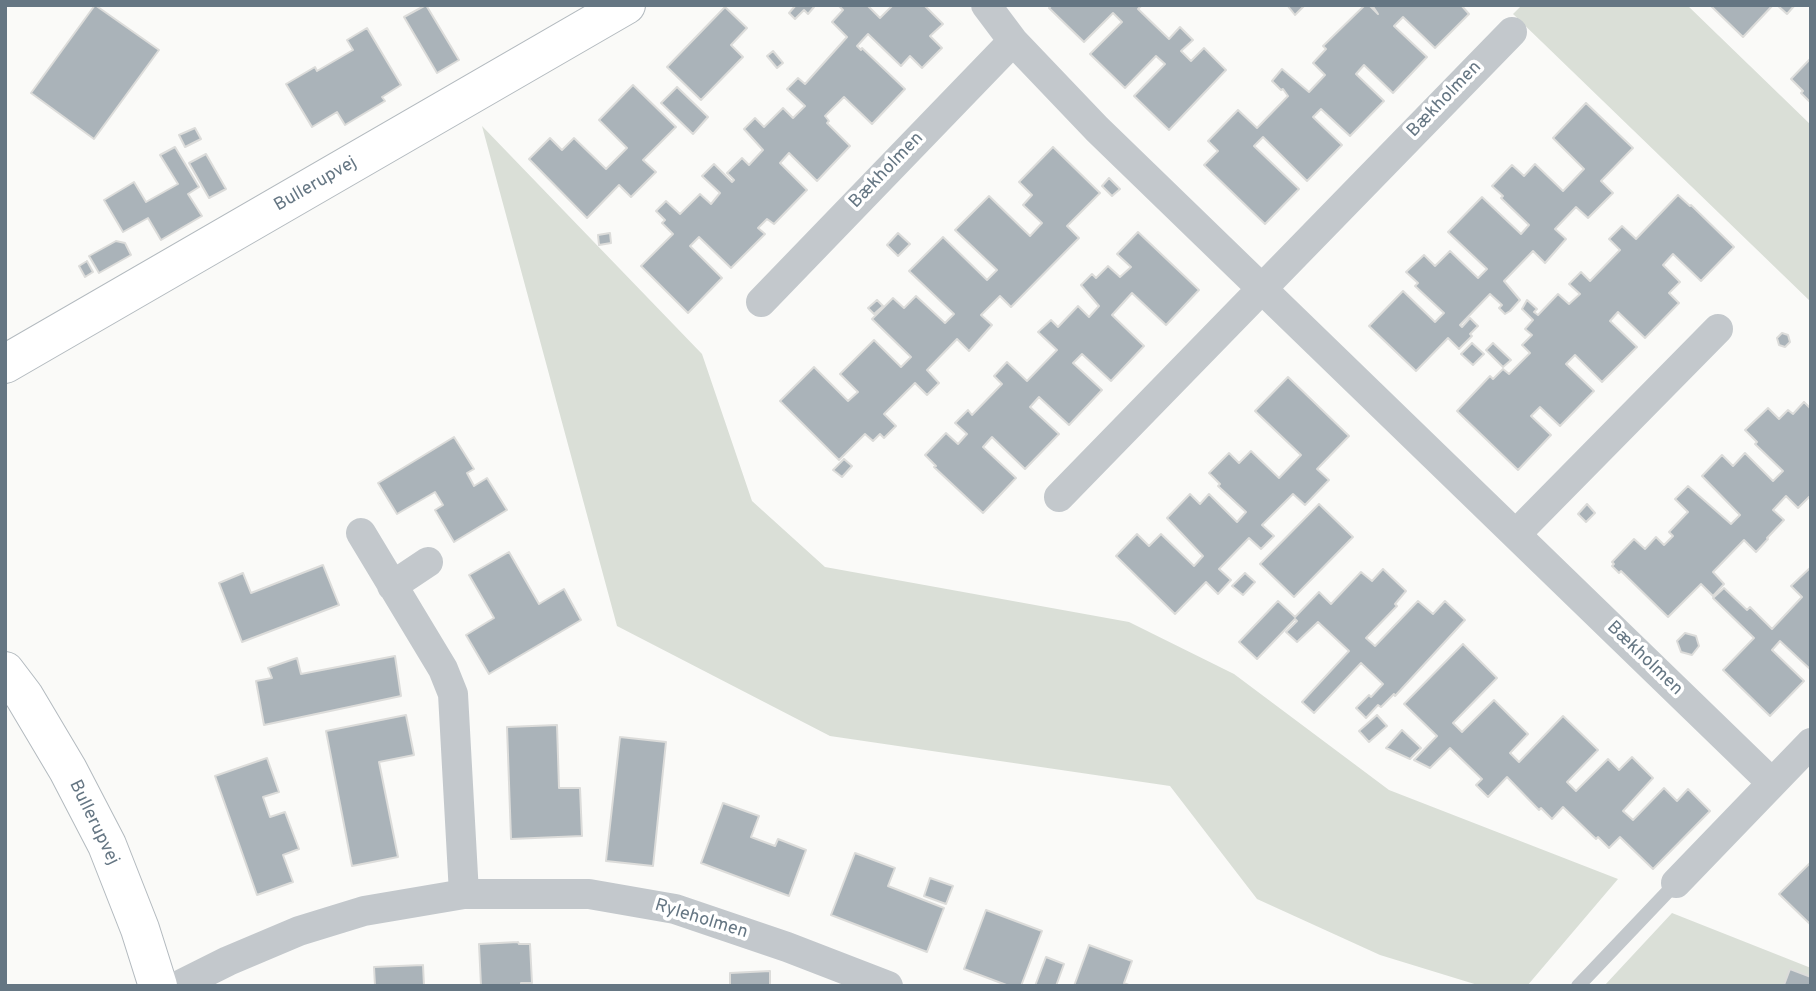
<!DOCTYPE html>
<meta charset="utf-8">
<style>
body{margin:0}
#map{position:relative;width:1816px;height:991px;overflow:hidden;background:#fafaf8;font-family:Overpass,sans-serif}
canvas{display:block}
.frame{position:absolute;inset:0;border:7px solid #657683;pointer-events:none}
</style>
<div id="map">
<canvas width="1816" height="991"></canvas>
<div class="frame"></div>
</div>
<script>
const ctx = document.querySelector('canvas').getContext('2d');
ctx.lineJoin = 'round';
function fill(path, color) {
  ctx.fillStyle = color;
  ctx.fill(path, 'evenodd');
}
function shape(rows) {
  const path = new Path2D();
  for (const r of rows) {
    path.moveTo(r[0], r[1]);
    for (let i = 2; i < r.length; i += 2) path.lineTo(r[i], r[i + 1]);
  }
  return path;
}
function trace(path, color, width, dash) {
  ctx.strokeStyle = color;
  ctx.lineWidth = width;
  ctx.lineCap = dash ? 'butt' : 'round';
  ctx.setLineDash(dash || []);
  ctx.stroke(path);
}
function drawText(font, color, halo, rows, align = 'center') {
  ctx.font = font + ' Overpass,sans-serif';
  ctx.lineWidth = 7;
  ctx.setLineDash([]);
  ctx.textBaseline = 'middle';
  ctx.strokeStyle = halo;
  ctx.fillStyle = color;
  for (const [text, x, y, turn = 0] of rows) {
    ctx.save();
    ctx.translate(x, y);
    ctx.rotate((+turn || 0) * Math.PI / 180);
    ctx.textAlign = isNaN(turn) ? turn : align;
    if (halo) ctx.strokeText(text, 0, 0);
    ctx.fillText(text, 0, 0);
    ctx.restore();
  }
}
fill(shape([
 [1522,5,1687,5,1811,125,1811,302,1513,14],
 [482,126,702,354,752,501,825,567,1129,622,1234,674,1389,790,1618,879,1527,986,1481,986,1380,955,1257,899,1170,786,830,736,617,626],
 [1672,913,1811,968,1811,986,1604,986]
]), '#dadfd7');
const building = shape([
 [95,5,159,50,94,139,31,93,95,5],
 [426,5,459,60,437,73,404,17,426,5],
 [796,5,813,5,814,7,808,14,804,10,795,19,789,13,796,5],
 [838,5,867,5,880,18,893,5,924,5,943,24,930,36,942,48,922,68,910,56,901,66,868,34,857,46,861,50,862,48,905,89,872,124,844,97,825,116,829,121,827,123,850,146,817,181,789,153,780,163,807,190,774,224,767,219,758,228,765,234,731,268,699,237,690,246,722,278,688,313,641,266,673,234,662,223,665,220,656,211,666,201,680,214,700,194,711,204,720,193,702,176,714,164,732,182,734,180,727,173,742,158,749,165,763,150,744,129,755,118,764,127,783,108,793,118,805,106,787,89,798,78,805,84,847,37,832,22,843,10,838,5],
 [1052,5,1142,5,1138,9,1169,39,1180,27,1193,40,1181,51,1191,61,1204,48,1226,70,1169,130,1134,96,1165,64,1156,56,1125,88,1090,54,1122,22,1113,13,1084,42,1049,8,1052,5],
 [1287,5,1305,5,1295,15,1287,5],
 [1365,5,1369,5,1378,14,1372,5,1461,5,1469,14,1435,48,1403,17,1394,26,1427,57,1393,93,1364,65,1356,74,1384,101,1350,136,1321,109,1313,117,1342,145,1307,181,1263,137,1254,146,1299,189,1265,224,1204,165,1218,151,1208,141,1238,110,1257,128,1288,96,1283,89,1281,90,1272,81,1282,69,1309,92,1325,75,1313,63,1326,49,1323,46,1365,5],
 [1710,5,1773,5,1743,37,1710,5],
 [1777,5,1795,5,1787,14,1777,5],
 [725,7,747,28,731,45,743,57,701,100,667,67,725,7],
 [367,28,401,85,382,97,385,101,345,125,337,112,312,127,286,84,315,67,317,71,353,50,347,40,367,28],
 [773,51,783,63,777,68,767,56,773,51],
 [1811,58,1811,103,1801,93,1803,91,1791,79,1811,58],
 [633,85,676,127,643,160,656,172,631,197,619,185,587,218,529,159,550,138,562,150,574,138,606,169,627,148,599,120,633,85],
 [677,87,708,117,693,134,661,103,677,87],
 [1586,103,1633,148,1601,181,1613,193,1588,218,1576,207,1555,229,1566,239,1545,263,1533,251,1504,281,1520,300,1510,311,1505,314,1499,308,1502,305,1490,294,1460,325,1462,327,1470,318,1478,326,1470,334,1472,336,1459,349,1448,338,1416,371,1369,326,1403,291,1435,322,1444,313,1415,286,1418,283,1406,272,1424,255,1435,266,1450,251,1478,278,1487,269,1448,232,1482,197,1521,234,1529,225,1501,198,1503,196,1492,186,1512,165,1524,176,1535,164,1563,191,1584,169,1553,138,1586,103],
 [195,128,201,139,185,147,179,135,195,128],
 [175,147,199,187,188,194,202,216,161,240,148,218,123,232,104,200,134,182,146,202,178,184,160,155,175,147],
 [1053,147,1100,193,1067,226,1079,238,1011,307,1000,296,981,315,992,325,969,351,957,339,927,370,939,383,927,395,915,383,884,414,896,426,884,438,880,434,873,441,865,434,839,460,780,401,814,367,848,401,858,392,840,374,874,340,901,367,911,357,872,319,893,298,904,308,916,296,945,323,954,314,909,271,943,237,987,280,997,270,955,230,989,196,1030,236,1042,223,1023,205,1032,195,1019,182,1053,147],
 [206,154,226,189,209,198,189,163,206,154],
 [1109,178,1120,189,1112,196,1102,186,1109,178],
 [1678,195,1690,206,1691,205,1734,247,1701,281,1673,254,1663,265,1680,282,1669,293,1679,303,1645,338,1618,312,1610,321,1637,347,1602,382,1575,355,1566,364,1594,391,1560,426,1540,407,1531,416,1551,435,1518,470,1457,411,1490,376,1493,379,1503,369,1509,374,1530,353,1522,345,1532,335,1525,329,1533,320,1522,309,1527,300,1537,309,1534,312,1538,315,1558,294,1569,304,1580,294,1569,284,1581,272,1590,281,1620,250,1609,239,1622,226,1636,239,1678,195],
 [1138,232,1199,290,1166,325,1132,293,1112,315,1144,346,1111,381,1082,354,1073,363,1102,390,1069,425,1039,397,1030,407,1059,434,1025,469,992,437,983,447,1016,478,983,513,934,467,936,466,925,455,946,433,958,444,967,434,955,423,968,410,972,415,1002,384,994,376,1007,362,1027,381,1057,350,1038,332,1051,320,1058,327,1078,306,1089,317,1099,306,1081,285,1092,274,1096,278,1108,266,1120,277,1131,267,1117,254,1138,232],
 [610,233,611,243,599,245,598,235,610,233],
 [898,233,910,244,898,256,887,245,898,233],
 [116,241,125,243,131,255,99,273,89,256,116,241],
 [87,261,93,272,85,277,79,266,87,261],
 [877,300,883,306,874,314,868,308,877,300],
 [1782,333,1788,335,1790,342,1785,347,1779,345,1777,338,1782,333],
 [1472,343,1484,354,1473,365,1461,354,1472,343],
 [1493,343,1511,360,1503,367,1486,350,1493,343],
 [1288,377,1349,436,1317,469,1329,480,1305,505,1293,494,1262,525,1274,536,1261,549,1249,538,1219,569,1231,580,1218,594,1206,582,1175,614,1116,556,1137,534,1149,546,1161,534,1194,566,1203,556,1167,518,1190,494,1200,504,1209,494,1237,522,1246,512,1218,486,1220,484,1209,473,1229,453,1239,463,1251,451,1279,478,1301,455,1255,411,1288,377],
 [1804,402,1811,409,1810,496,1798,508,1786,496,1773,510,1784,520,1767,538,1768,539,1756,552,1744,540,1713,572,1724,584,1713,596,1701,584,1668,617,1621,571,1619,573,1612,566,1614,564,1612,562,1634,539,1645,549,1656,537,1664,545,1673,536,1669,532,1688,512,1675,499,1688,486,1731,524,1740,515,1702,476,1722,455,1733,466,1745,453,1773,481,1783,471,1755,444,1757,442,1745,430,1768,408,1779,419,1788,410,1793,414,1804,402],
 [454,437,474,469,467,473,474,486,487,478,507,510,454,542,435,510,443,505,435,492,397,514,378,483,454,437],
 [844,459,852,466,842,477,833,470,844,459],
 [1319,504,1353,537,1294,597,1260,564,1319,504],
 [1587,504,1595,513,1586,522,1578,514,1587,504],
 [509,552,539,604,564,589,581,620,489,674,466,635,494,618,469,575,509,552],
 [323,565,339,605,242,642,219,583,243,573,251,593,323,565],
 [1811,567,1811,670,1780,641,1772,650,1804,681,1770,716,1723,670,1754,638,1713,598,1724,588,1747,610,1750,607,1772,629,1802,597,1791,586,1811,567],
 [1383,569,1406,591,1395,604,1397,606,1366,638,1375,646,1418,601,1433,614,1445,601,1465,620,1395,696,1394,694,1381,707,1378,705,1366,718,1356,708,1369,695,1371,697,1383,684,1361,663,1314,713,1302,702,1349,651,1318,622,1297,642,1286,632,1297,621,1295,619,1257,659,1239,642,1278,601,1295,617,1319,592,1331,604,1361,572,1372,581,1383,569],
 [1245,573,1255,582,1243,595,1232,586,1245,573],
 [1685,633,1696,636,1699,646,1692,655,1681,652,1677,641,1685,633],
 [1463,644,1497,678,1453,723,1462,732,1494,700,1528,734,1510,753,1519,762,1563,716,1598,750,1567,782,1576,791,1608,759,1619,770,1632,757,1653,778,1623,811,1633,820,1664,788,1677,801,1688,789,1710,811,1653,869,1620,837,1609,848,1598,837,1596,839,1563,807,1552,819,1541,808,1539,810,1507,777,1488,797,1476,785,1482,779,1450,748,1430,768,1414,760,1437,736,1404,704,1463,644],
 [395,656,401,696,264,725,256,681,272,678,268,668,297,658,301,674,395,656],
 [406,715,414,755,379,762,398,857,352,866,326,731,406,715],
 [1377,715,1387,726,1369,742,1359,731,1377,715],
 [557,725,559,788,580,788,582,836,511,839,507,727,557,725],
 [1402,730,1421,748,1410,759,1386,748,1402,730],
 [620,737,666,742,653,866,606,861,620,737],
 [267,758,279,792,263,797,270,817,285,812,299,849,283,855,293,882,257,895,215,776,267,758],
 [723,803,759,816,751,837,775,846,778,839,806,850,789,896,701,863,723,803],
 [855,853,895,868,888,886,944,908,927,952,831,915,855,853],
 [1811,862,1811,925,1779,894,1811,862],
 [930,878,953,886,946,904,924,896,930,878],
 [986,910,1042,931,1021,986,1009,986,964,969,986,910],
 [518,942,519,944,530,944,532,983,521,983,521,986,481,986,479,944,518,942],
 [1089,945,1132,961,1124,983,1131,986,1074,986,1089,945],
 [1046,957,1064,964,1056,986,1035,986,1046,957],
 [423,965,424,986,375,986,374,967,423,965],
 [1790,969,1811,977,1811,986,1784,985,1790,969],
 [770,971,770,986,730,986,730,973,770,971]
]);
fill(building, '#aab3b9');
trace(building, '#dcdcda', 2);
const secondary = shape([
 [5,364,626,5],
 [5,671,24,696,68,770,107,845,140,929,158,986]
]);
trace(secondary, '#b3babf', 40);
trace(shape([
 [1578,986,1676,883]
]), '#c3c8cc', 14);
trace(shape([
 [986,5,1013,41,1097,129,1772,783],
 [761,302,1013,41],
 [1059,497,1512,32],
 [361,533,443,669,453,694,464,894],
 [1516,534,1718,329],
 [392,586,428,562],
 [1676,883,1811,743],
 [178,986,228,961,299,931,364,911,464,894,589,894,675,909,787,947,888,986]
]), '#c3c8cc', 30);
trace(secondary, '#fff', 38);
drawText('18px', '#657683', '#fff', [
 ["Bækholmen",1445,100,-46],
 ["Bækholmen",887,171,-46],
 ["Bullerupvej",316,185,-30],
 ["Bækholmen",1644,659,44],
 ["Bullerupvej",93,823,64],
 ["Ryleholmen",701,920,17]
]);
</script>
